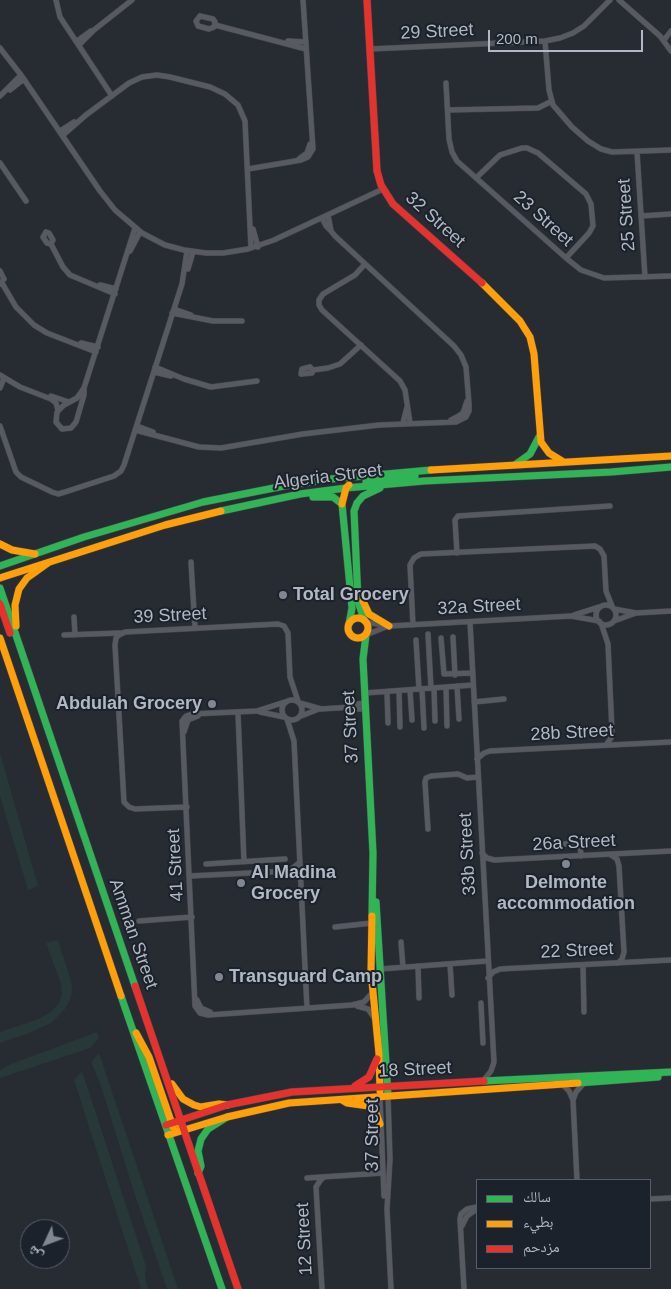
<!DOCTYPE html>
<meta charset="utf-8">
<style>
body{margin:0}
#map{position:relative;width:671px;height:1289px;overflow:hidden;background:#272c32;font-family:Helvetica,"Noto Naskh Arabic",sans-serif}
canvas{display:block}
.legend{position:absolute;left:476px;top:1179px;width:175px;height:90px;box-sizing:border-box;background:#1c222b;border:1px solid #585e68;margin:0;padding:6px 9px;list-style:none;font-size:15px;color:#b1b8c3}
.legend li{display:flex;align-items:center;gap:10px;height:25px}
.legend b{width:25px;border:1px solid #585e68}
.north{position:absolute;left:20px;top:1219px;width:50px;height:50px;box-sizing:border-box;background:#1c222b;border:1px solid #585e68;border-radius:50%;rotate:227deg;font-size:14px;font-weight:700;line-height:20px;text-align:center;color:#b1b8c3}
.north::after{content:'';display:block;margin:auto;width:18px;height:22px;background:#818790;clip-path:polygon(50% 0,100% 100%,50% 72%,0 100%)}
.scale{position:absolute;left:488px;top:30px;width:155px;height:22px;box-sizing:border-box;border:2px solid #b1b8c3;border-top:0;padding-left:6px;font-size:15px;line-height:18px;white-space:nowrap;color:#b1b8c3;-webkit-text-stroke:4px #1c222b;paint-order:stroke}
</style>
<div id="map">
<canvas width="671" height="1289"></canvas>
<ul class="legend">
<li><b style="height:6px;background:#30b455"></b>سالك</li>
<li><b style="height:6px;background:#ff9f0a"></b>بطيء</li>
<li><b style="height:6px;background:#e5322d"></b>مزدحم</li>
</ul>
<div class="north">ش</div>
<div class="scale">200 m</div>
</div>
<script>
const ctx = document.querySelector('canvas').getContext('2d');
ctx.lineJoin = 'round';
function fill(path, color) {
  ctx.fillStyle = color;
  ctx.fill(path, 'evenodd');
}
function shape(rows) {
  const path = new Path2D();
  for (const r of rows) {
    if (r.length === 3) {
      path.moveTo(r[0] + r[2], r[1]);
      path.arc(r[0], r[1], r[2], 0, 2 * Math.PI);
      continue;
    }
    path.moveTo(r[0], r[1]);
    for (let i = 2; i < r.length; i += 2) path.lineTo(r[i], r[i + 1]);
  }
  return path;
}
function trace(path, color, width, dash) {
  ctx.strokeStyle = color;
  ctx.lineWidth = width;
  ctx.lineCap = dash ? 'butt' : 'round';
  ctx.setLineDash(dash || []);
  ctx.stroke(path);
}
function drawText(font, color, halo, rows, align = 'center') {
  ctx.font = font + ' Helvetica,sans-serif';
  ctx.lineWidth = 4;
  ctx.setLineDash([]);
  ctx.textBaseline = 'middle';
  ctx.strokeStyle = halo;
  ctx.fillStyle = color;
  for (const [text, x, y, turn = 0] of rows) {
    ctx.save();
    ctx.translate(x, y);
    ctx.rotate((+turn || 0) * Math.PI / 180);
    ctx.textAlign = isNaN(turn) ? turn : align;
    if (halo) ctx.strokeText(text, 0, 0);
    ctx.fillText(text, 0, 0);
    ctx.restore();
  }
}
fill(shape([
 [0,753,38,886,28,890,0,796],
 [58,940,71,981,72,991,70,1000,65,1009,51,1023,31,1032,0,1043,0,1032,39,1019,51,1012,59,1003,62,995,61,984,46,943],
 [97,1032,99,1038,90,1048,0,1078,0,1070,11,1064],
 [99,1053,161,1238,178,1289,167,1289,133,1189,100,1083,91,1062],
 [82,1071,146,1266,145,1275,148,1289,141,1289,74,1080]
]), '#283738');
const street = shape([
 [56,0,60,17,112,96],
 [619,0,660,36,671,51],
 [200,16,213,19,215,22,214,27,209,29,198,26,196,21,200,16],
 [215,25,306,49],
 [664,40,671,31],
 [77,41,91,31],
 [288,41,306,42],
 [545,41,549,90,553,105,572,127,588,141,601,149,612,152,671,150],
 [80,44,94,30,132,0],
 [0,48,21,75,100,191,115,210,142,233,165,245,184,250,206,253,223,253,248,249,274,240,383,189],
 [370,49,545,41,560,38,573,33,584,26,610,0],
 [446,83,449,139,452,152,457,161,566,258,581,270,604,278,671,276],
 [10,90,24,79],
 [0,96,21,75],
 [448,110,538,108,552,101],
 [60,131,74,122],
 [63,135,86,115,129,83,142,77,157,75,170,77,210,87,225,94,238,105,245,121,251,248],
 [637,152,645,277],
 [299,159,307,153,310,144],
 [0,163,26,201],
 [248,169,301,160,308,157,313,149,303,0],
 [476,178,500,155,522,148,527,148,538,153,586,194,591,204,593,226,589,233,566,258],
 [641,216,671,214],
 [322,218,326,226,331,231],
 [253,229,258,247],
 [46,232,49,233,53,240,51,244,47,243,43,237,46,232],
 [51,244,63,267,70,275,115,294],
 [130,251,140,232],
 [365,264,355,275,323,294,319,300,319,305,322,310,400,381,405,390,410,423],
 [188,269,193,252],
 [0,271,4,279,0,284],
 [2,283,16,307,34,325,47,333,96,352],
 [100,285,116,289],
 [174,309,191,315],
 [172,313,213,321,242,321],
 [81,343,98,347],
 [155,367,184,379,211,387,257,381],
 [310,367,313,370,312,373,301,374,302,369,310,367],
 [313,370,328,368,340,364,361,345],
 [154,372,171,376],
 [0,375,20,387,51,399,56,403,58,410],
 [0,388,4,378],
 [84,388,84,395,76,422,71,428,62,429,56,422,57,412,64,405,77,398,84,388,135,228],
 [51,396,69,402],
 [451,420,457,417,463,413,467,401],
 [403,423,407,407],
 [0,426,16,472,21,477,52,492,58,494,65,492,114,476,121,471,124,465,182,284,187,251],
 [137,426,153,432],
 [135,430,199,447,221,448,303,434,379,425,456,422,466,417,469,411,469,404,466,367,461,355,454,346,335,236,331,231,328,215],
 [457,553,455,520,458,516,610,506],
 [191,562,195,628],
 [606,615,10],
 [614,609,636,613],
 [574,615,599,607],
 [74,617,75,635],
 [614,621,636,613,671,611],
 [366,622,389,626,571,616,599,621],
 [470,622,494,1062,491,1071,483,1081],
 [601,623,608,644,612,731,611,738,606,745],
 [413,625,410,565,414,558,421,554,595,546,600,549,604,556,606,591,612,606],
 [428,634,431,688],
 [64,635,120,633],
 [366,635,388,626],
 [453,637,455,675],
 [441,638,444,674,472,673],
 [416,640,419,689],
 [457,686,459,719],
 [446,687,447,726],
 [434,688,435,721],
 [422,689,424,728],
 [410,690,412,720],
 [399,691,400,727],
 [387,692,388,723],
 [365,693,473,685],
 [292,710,10],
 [285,702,257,711,192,714,186,716,182,721,195,1006,200,1013,208,1015,352,1005,364,1002,373,992],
 [474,702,504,699],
 [300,703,321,709,352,707,356,709,365,709],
 [352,707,357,704,365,703],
 [260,712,284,717],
 [238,713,244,862],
 [301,716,319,709],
 [287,719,294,741,307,1008],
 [184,732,188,720,198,716],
 [477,759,484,753,490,751,671,742],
 [187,807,135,809,129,807,124,802,115,645,116,638,119,635,125,632,278,624,284,626,288,633,290,677,298,701],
 [428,829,425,782,426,778,431,776,458,774,467,778,478,777],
 [580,843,581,856],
 [564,844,599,841],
 [482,853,487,858,494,860,671,851],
 [611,855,617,859,619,866,624,952,622,959,618,963],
 [206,864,285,859],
 [190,876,289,871,299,863],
 [139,921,192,917],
 [335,927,372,923],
 [401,942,403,967],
 [450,964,452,995],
 [583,965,584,1012],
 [418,966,419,998],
 [380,969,487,961],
 [488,978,493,972,500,969,671,960],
 [197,1000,201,1008,210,1012],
 [481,1003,483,1043],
 [357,1006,368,1009,375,1019],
 [562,1084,569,1091,573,1100,577,1180],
 [388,1096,390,1159,387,1209,391,1289],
 [380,1097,384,1196],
 [573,1100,576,1092,584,1083],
 [307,1178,383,1173],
 [650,1199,671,1198],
 [462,1226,467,1216,477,1209],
 [322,1289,316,1187,320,1181,324,1177],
 [464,1289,460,1219,461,1214,467,1209,477,1207]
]);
const fast = shape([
 [516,464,530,454,539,437],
 [366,482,415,476],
 [313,497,333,497,342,504,352,608,349,624],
 [221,511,300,494,346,488,424,481,611,472,671,467],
 [0,566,84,537,203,502,284,486,331,479,431,470],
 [0,588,135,986],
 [364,620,358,601,354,511,357,503,363,496,380,488],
 [366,635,363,659,373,853,372,916],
 [376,902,388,1096],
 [121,996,222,1289],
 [484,1081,671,1072],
 [578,1083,658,1077],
 [198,1173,201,1166,198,1151,201,1139,208,1129,227,1117]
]);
const slow = shape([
 [482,283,520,321,530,337,534,354,541,442,549,453,562,461],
 [431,470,671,456],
 [342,504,346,488,349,485],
 [0,544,12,550,35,554],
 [0,578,165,525,221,511],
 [362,599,369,614,389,626],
 [358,628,10],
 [16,626,15,605,19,589,27,578,48,563],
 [0,638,121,996],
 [372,916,371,971,379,1054,380,1091],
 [136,1033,149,1057,173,1127,184,1130],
 [172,1084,183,1099,194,1105,201,1107,219,1104,227,1105],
 [342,1100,347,1103,369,1106,376,1113,380,1124],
 [168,1135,227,1117,289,1103,578,1083]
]);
const jam = shape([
 [367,0,377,171,381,185,393,204,482,283],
 [0,604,10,633],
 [135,986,238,1289],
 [355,1086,369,1077,377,1059],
 [166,1125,227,1105,292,1092,484,1081]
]);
trace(street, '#44484d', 6);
trace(fast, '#44484d', 8);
trace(slow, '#44484d', 8);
trace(jam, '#44484d', 8);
trace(street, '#575a60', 5);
trace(fast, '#30b455', 7);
trace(slow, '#ff9f0a', 7);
trace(jam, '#e5322d', 7);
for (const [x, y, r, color] of [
 [283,595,5,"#818790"],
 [212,704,5,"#818790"],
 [566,864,5,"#818790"],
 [241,883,5,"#818790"],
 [219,977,5,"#818790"]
]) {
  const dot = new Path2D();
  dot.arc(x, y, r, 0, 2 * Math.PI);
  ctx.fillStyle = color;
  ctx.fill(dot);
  trace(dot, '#1c222b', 2);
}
drawText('18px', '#b1b8c3', '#1c222b', [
 ["29 Street",437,32,-3],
 ["25 Street",627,215,-94],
 ["23 Street",543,219,42],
 ["32 Street",435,220,42],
 ["Algeria Street",328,477,-7],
 ["32a Street",479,607,-3],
 ["39 Street",170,616,-3],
 ["37 Street",351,727,-93],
 ["28b Street",572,733,-3],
 ["26a Street",574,843,-3],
 ["33b Street",468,854,-93],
 ["41 Street",176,865,-93],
 ["Amman Street",133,934,71],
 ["22 Street",577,951,-3],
 ["18 Street",415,1070,-3],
 ["37 Street",373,1135,-90],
 ["12 Street",305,1239,-93]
]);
drawText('bold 18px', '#b1b8c3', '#1c222b', [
 ["Total Grocery",293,595],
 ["Abdulah Grocery",202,704,"right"],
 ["Al Madina",251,873],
 ["Grocery",251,894],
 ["Delmonte",566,883,"center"],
 ["accommodation",566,904,"center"],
 ["Transguard Camp",229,977]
], 'left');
</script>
